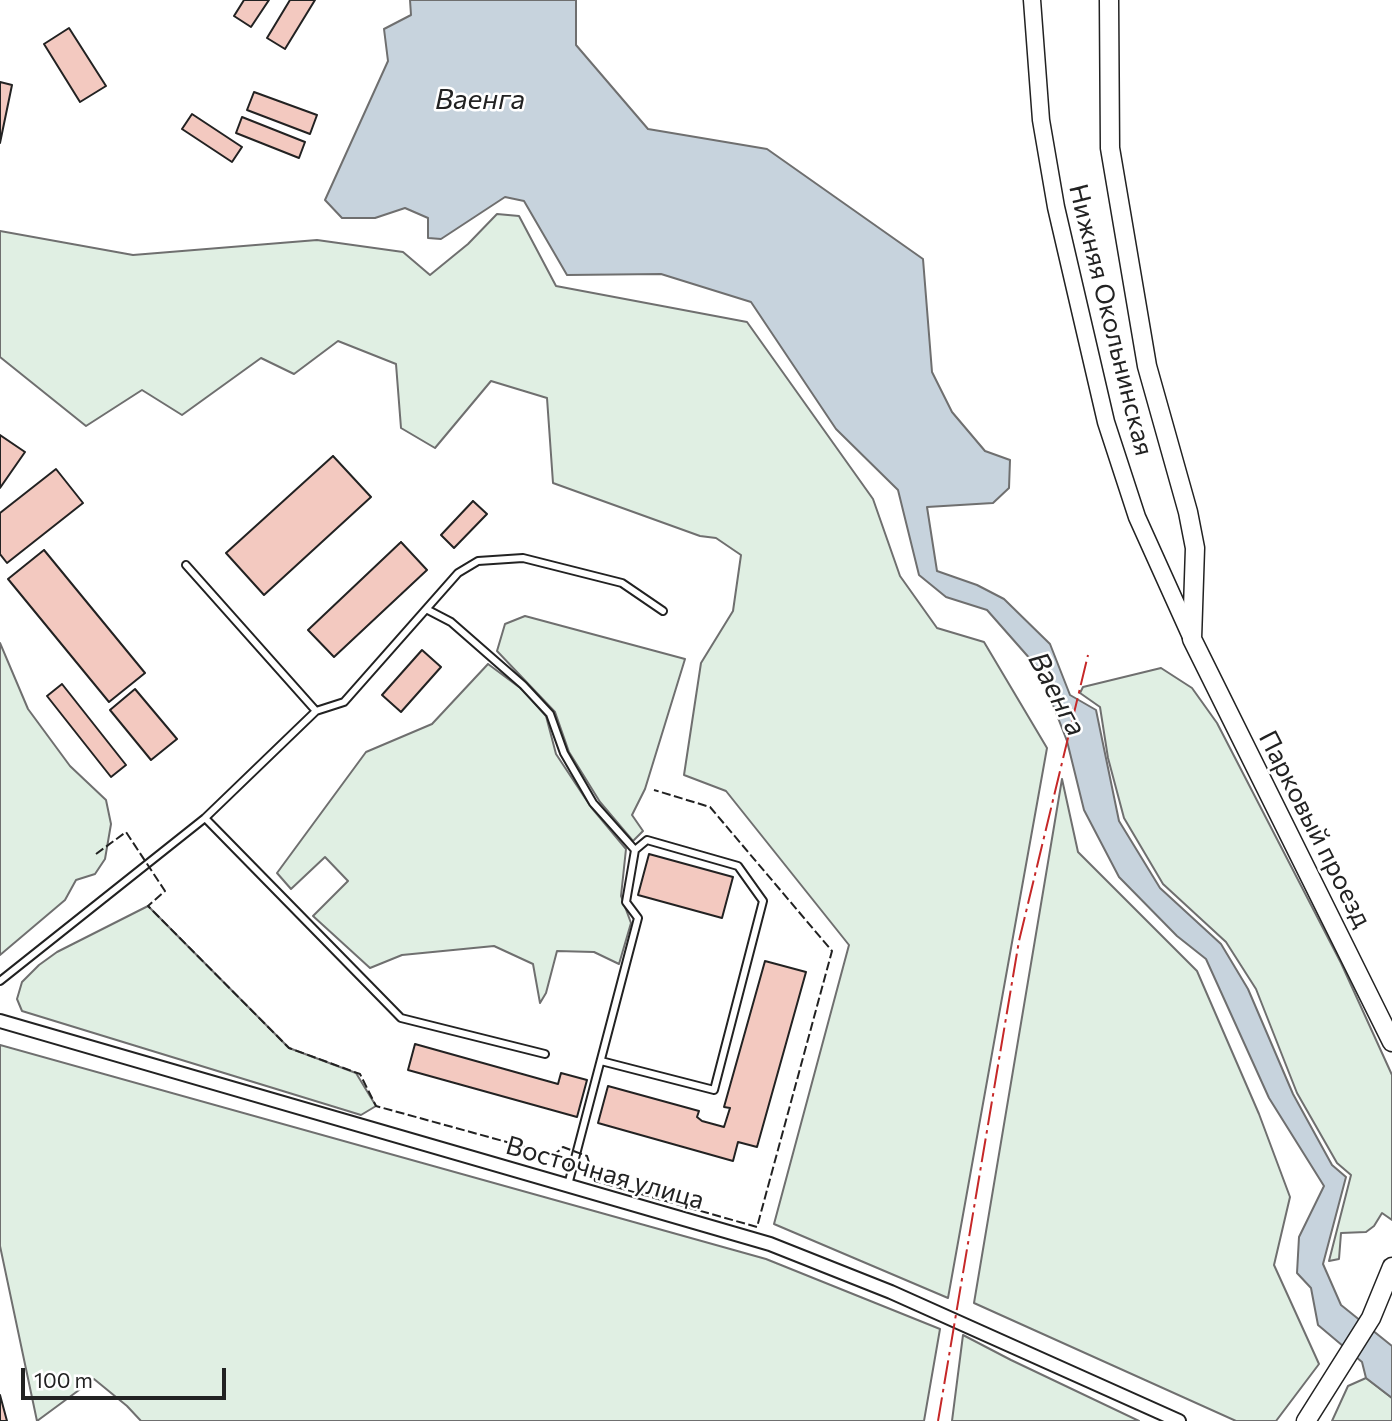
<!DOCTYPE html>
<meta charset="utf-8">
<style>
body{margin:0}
#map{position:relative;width:1392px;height:1421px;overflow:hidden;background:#fff;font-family:Commissioner,sans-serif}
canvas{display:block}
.scale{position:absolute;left:21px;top:1368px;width:205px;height:32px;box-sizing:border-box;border:4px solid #222;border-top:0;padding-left:9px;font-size:21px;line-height:24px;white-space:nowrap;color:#222;-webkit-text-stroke:5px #fff;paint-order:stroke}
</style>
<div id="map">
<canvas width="1392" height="1421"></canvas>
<div class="scale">100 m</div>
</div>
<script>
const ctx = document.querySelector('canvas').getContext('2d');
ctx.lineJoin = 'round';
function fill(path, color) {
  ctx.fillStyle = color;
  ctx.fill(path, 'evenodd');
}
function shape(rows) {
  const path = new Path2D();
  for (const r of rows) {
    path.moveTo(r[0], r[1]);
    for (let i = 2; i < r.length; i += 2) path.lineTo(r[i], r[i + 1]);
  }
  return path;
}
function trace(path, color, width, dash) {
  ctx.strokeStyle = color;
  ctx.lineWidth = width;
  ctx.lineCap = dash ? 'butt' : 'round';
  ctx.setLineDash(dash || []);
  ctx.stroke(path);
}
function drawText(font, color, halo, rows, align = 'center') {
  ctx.font = font + ' Commissioner,sans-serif';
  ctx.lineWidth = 5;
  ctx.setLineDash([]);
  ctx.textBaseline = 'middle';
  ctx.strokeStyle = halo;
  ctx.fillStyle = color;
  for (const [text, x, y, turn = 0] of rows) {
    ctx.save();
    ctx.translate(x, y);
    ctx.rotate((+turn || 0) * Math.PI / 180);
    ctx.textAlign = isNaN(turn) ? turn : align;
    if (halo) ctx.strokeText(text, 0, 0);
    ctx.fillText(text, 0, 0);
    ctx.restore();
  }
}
const green = shape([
 [497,214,519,216,556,286,747,322,873,499,900,576,937,628,984,642,1047,748,948,1298,774,1224,849,945,726,791,684,775,701,663,733,611,741,555,716,538,700,536,553,483,547,398,491,381,435,448,401,428,396,364,338,341,294,374,261,358,182,415,142,390,86,426,0,357,0,231,133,255,317,240,403,252,430,275,468,244,497,214],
 [525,616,685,659,645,789,632,815,643,831,633,841,600,802,569,752,555,712,497,651,505,624,525,616],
 [0,643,28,709,70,766,106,800,111,824,105,859,95,874,76,880,65,900,0,955,0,643],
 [488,664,523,690,546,716,556,754,591,807,626,849,621,896,631,923,619,964,594,952,557,951,546,993,540,1003,533,964,494,946,402,955,370,968,313,916,348,881,325,857,291,889,277,873,366,752,432,724,488,664],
 [1161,668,1192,688,1217,723,1341,963,1392,1075,1392,1220,1382,1213,1374,1226,1366,1232,1341,1233,1339,1259,1329,1261,1351,1175,1337,1163,1297,1093,1256,989,1226,942,1163,884,1124,818,1108,758,1100,707,1080,693,1083,687,1161,668],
 [1062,779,1078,852,1197,971,1259,1114,1290,1197,1274,1265,1319,1364,1276,1421,1236,1421,974,1303,1062,779],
 [148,906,289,1048,356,1073,376,1106,361,1115,22,1011,17,999,22,982,39,965,57,952,148,906],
 [0,1045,766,1259,940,1329,924,1421,141,1421,127,1406,94,1379,37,1421,0,1246,0,1045],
 [963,1335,1011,1360,1139,1421,952,1421,963,1335],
 [1366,1378,1392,1398,1392,1421,1332,1421,1348,1386,1366,1378]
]);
fill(green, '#e0efe3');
trace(green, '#6f6f6f', 2);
const water = shape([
 [410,0,576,0,576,45,648,129,767,149,923,259,932,372,952,412,985,451,1010,460,1009,488,993,503,927,507,937,571,977,585,1004,599,1050,644,1070,695,1096,710,1119,821,1160,888,1221,944,1248,989,1293,1094,1332,1165,1346,1177,1323,1264,1341,1305,1392,1346,1392,1398,1366,1378,1362,1362,1318,1325,1311,1288,1297,1273,1299,1237,1324,1186,1269,1098,1206,959,1177,936,1119,877,1084,810,1067,741,1039,669,987,610,946,597,919,575,898,490,836,429,751,302,661,274,567,275,524,201,505,197,441,239,428,238,428,218,405,208,375,218,342,218,325,200,388,61,384,29,411,15,410,0]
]);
fill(water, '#c7d3dd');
trace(water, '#6f6f6f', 2);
const building = shape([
 [244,0,269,0,251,27,234,16,244,0],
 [290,0,315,0,285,49,267,38,290,0],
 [69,28,106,86,80,102,44,44,69,28],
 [0,82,12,85,0,143,0,82],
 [254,92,317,115,310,134,247,110,254,92],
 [192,114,242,147,232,162,182,129,192,114],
 [242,117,305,142,299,158,236,133,242,117],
 [0,435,25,452,0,488,0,435],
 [333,456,371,497,264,595,226,553,333,456],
 [56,469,83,503,7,563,0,554,0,513,56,469],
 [473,501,487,514,454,548,441,535,473,501],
 [401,542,427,570,334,657,308,630,401,542],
 [44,550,145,673,109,702,8,579,44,550],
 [422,650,441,667,401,712,382,695,422,650],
 [62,684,126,765,111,777,47,696,62,684],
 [135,689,177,739,151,760,110,710,135,689],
 [649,854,733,877,722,918,638,895,649,854],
 [765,961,806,972,757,1147,738,1142,733,1161,598,1123,608,1086,699,1111,697,1117,702,1121,724,1127,730,1108,724,1107,765,961],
 [415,1044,558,1084,561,1073,587,1080,577,1117,408,1070,415,1044],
 [0,1395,7,1421,0,1421,0,1395]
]);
fill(building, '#f3c9c0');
trace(building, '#222', 2);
const service = shape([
 [428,610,451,622,523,685,550,714,564,753,593,803,635,850],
 [316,711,344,702,458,573,478,561,523,558,622,583,663,611],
 [205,818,401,1018,545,1054],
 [0,981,205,818,316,711,186,565],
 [568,1185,638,918,626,902,635,850,647,840,738,866,763,901,714,1090,601,1061]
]);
const minor = shape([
 [0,1021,770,1244,891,1292,1179,1421]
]);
const tertiary = shape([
 [1032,0,1041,120,1056,207,1106,422,1137,517,1192,639]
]);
const secondary = shape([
 [1109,0,1110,148,1147,366,1188,512,1195,548,1192,639,1392,1042],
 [1306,1421,1371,1318,1392,1267]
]);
trace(service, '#222', 10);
trace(minor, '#222', 16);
trace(tertiary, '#222', 19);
trace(secondary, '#222', 21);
trace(service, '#fff', 6);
trace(minor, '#fff', 12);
trace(tertiary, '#fff', 16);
trace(secondary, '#fff', 18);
trace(shape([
 [96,854,126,832,165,891,148,906,289,1048,360,1074,376,1106,554,1155,563,1147,587,1156,595,1181,757,1227,832,951,710,807,654,790]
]), '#222', 2, [9, 3.5]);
trace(shape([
 [938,1421,1019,941,1088,655]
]), '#c62828', 2, [24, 5, 3.5, 5]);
drawText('26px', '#222', '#fff', [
 ["Нижняя Окольнинская",1111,320,76],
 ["Парковый проезд",1315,829,63],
 ["Восточная улица",605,1173,16]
]);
drawText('italic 28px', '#222', '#fff', [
 ["Ваенга",480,100],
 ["Ваенга",1057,694,62]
]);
</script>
